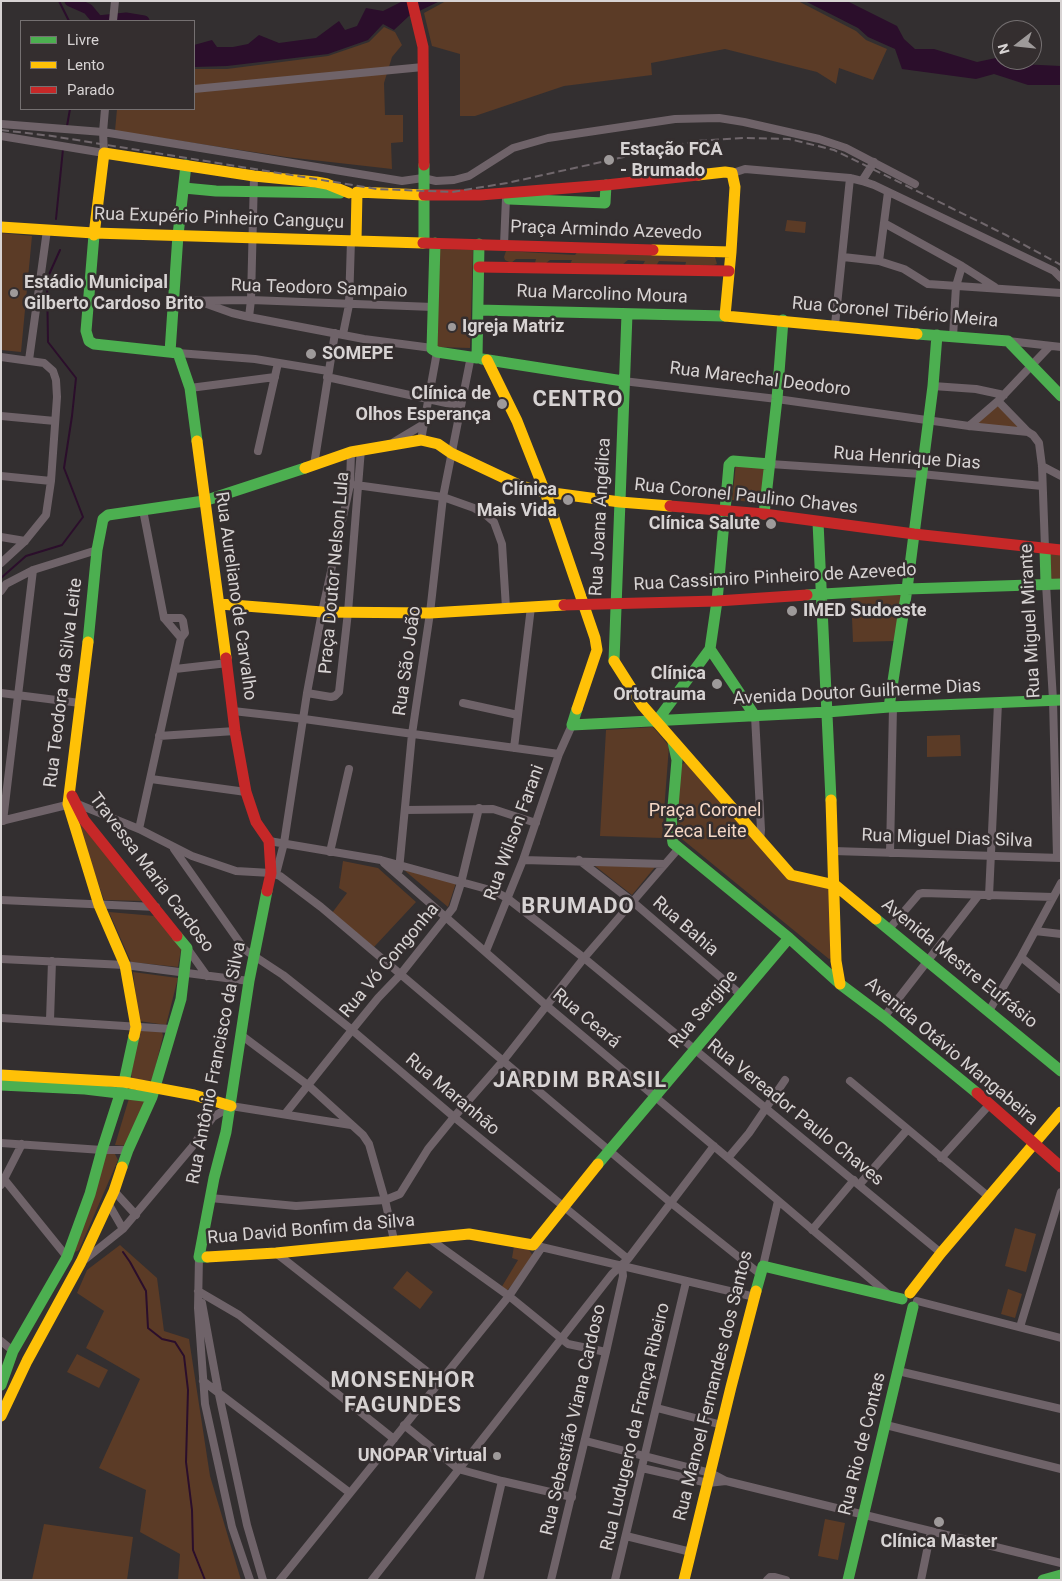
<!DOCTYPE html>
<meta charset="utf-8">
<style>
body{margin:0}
#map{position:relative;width:1062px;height:1581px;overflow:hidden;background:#332f30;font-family:Roboto,sans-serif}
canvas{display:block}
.frame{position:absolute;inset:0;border:2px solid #d7d3d3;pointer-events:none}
.legend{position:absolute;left:20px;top:20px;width:175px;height:90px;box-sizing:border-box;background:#342e2f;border:1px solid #757071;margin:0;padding:6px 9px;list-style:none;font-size:15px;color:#d7d3d3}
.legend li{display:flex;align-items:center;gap:10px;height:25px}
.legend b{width:25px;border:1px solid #757071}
.north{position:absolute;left:992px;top:20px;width:50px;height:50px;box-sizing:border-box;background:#342e2f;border:1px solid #757071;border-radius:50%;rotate:254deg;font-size:14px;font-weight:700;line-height:20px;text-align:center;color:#d7d3d3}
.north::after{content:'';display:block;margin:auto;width:18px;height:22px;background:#9e9a9a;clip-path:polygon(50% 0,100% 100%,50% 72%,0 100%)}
</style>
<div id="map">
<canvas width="1062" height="1581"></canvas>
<div class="frame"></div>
<ul class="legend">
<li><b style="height:6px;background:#4caf50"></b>Livre</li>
<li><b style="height:6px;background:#ffc107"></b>Lento</li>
<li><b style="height:6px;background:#c62828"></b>Parado</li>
</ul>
<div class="north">N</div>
</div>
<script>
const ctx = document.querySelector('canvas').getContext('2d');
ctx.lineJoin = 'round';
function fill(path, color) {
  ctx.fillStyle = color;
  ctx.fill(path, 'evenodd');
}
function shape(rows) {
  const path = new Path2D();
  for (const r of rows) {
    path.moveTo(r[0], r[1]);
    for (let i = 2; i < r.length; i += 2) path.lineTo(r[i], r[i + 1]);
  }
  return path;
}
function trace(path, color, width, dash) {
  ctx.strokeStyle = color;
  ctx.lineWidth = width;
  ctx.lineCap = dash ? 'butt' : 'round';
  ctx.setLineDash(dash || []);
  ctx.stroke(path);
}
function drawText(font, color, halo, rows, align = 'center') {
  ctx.font = font + ' Roboto,sans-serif';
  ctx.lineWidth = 5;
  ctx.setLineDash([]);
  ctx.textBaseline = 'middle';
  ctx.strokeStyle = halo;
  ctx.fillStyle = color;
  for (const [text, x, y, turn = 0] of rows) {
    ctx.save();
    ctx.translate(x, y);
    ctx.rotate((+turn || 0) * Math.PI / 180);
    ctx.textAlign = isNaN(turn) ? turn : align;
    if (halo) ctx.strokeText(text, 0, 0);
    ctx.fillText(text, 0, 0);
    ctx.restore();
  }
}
fill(shape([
 [446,1,798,1,856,31,866,40,887,49,873,80,839,68,836,84,817,72,725,49,651,63,652,75,564,86,475,116,460,116,460,54,432,46,424,13],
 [384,27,395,32,402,45,392,57,384,83,385,115,403,115,403,142,391,143,392,169,286,157,115,131,117,109,194,109,194,69,227,69,328,56,369,42],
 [787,220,806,222,805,233,785,231],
 [1,233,32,236,21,352,1,350],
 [439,249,473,250,470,348,436,347],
 [579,250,715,257,717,264,714,265,685,266,686,262,659,261,656,266,642,266,645,261,628,260,622,265,570,264,572,260,550,260,545,264,535,263,536,259,516,259,511,263,505,260,504,257,506,251,575,255],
 [997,404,1023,430,976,424],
 [736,463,766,466,761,503,732,500],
 [1050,553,1061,554,1061,579,1051,579],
 [902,591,895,641,853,642,851,594],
 [653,727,669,746,662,838,600,836,606,730],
 [960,735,961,756,927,757,927,736],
 [687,761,790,876,830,883,834,957,829,959,677,835,680,766],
 [76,819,144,901,104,900],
 [343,861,378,868,416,902,374,947,332,913,347,893,339,888],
 [590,862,655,867,632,895],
 [404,870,456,883,448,907],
 [109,912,155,916,181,949,178,967,131,962],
 [133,972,178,978,166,1025,139,1021],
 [142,1029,162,1031,163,1036,152,1081,133,1079,131,1075,138,1033],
 [130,1095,150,1097,128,1146,115,1145],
 [106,1154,115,1154,118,1160,79,1250,73,1253],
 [1015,1228,1036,1234,1026,1272,1005,1266],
 [120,1245,157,1278,164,1331,189,1339,210,1476,241,1580,178,1580,180,1554,140,1532,146,1490,99,1468,140,1379,86,1348,104,1311,77,1293,87,1270],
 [514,1246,528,1248,533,1256,531,1261,506,1292,501,1288,518,1260,512,1258],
 [407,1271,433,1292,420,1309,393,1288],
 [1008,1289,1022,1294,1015,1318,1001,1314],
 [77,1354,108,1370,99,1388,67,1372],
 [825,1519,845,1523,838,1560,818,1556],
 [44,1524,133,1537,127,1580,32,1580]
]), '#5b3b26');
fill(shape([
 [403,1,440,1,409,16,394,30,383,24,368,40,328,54,227,66,194,67,194,45,212,40,217,47,233,47,248,44,259,35,279,43,316,38,339,21,345,30,357,26,366,8,383,11],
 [805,1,847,1,897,26,904,39,915,49,934,49,977,62,996,58,1019,64,1061,66,1061,85,1028,85,994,74,976,79,902,69,895,49,868,37,858,28]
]), '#2b0e2b');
trace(shape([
 [59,1,69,21],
 [67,126,70,109],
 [56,219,63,149],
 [1,578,26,556,62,545,83,517,64,468,72,416,76,378,48,342,47,279,60,250],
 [123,1252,130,1262,146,1291,148,1328,162,1339,175,1342,184,1356,188,1390,186,1462,192,1510,193,1550,205,1580]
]), '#2b0e2b', 2);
trace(shape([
 [70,1,88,9,98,21,126,18,144,21]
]), '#2b0e2b', 11);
trace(shape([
 [113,21,115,1],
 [194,89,423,67],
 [1,124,103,132,402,181,423,178,436,181,454,180,469,176,513,148,548,138,675,119,719,118,744,122,819,139,846,148,915,184],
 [1,136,104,153,103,132,105,109],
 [733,173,745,169,850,178,862,181,874,185,1054,271,1061,278],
 [862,181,874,162],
 [884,223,962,266,995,287],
 [504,245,506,198],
 [843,257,879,261,904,269,928,284,1061,293],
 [879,261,888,192],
 [174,301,251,300,433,307],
 [204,303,232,313,249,317,364,339,432,348],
 [249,317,251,300,254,176],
 [835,325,850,178],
 [343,334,349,305,351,240],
 [953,337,956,286,962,266],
 [1008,341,1061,347],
 [178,353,255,359,328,371],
 [1,357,44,363,53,371,56,380,57,397,51,481,46,515,25,541,1,563],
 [29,360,47,230],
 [327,377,460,406],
 [623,381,777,399,969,426,1028,432],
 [933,386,976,389,1004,395],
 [190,388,275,377],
 [998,401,1028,432,1033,435,1039,443,1042,466,1045,548],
 [1,416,55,421],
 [969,426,998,401,1050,346],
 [421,440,437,352],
 [394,442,424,424],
 [258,451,278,363],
 [770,464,921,474,1042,486],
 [314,465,335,333],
 [1042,466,1061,476],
 [1,476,51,481],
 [356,485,443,497,474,508,486,515,494,522,502,544,506,608],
 [1,537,25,541],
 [1046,584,1053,700,1057,857],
 [1,591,6,584,33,570,97,550],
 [164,618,181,618,183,621,185,633,181,638],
 [175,669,228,663],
 [1,693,80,703],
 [307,693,331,697,335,696,339,692,348,612,361,449],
 [463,703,518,715],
 [233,711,304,719,559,754],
 [755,716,761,830,760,841],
 [159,736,235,731],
 [514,748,531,607],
 [151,779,246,792],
 [405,810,493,809,536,823],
 [1,821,75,803,139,829,192,856,236,871,271,873,280,876,321,907,670,1202,760,1274],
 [3,821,33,570],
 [139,829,181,638,164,618,143,510],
 [269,841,381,860,494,891,507,898,584,958,941,1253],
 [174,849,245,950,283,975,352,1030,454,1117,628,1259],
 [833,851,1061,858],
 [330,852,349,769],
 [890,853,893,707],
 [523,860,665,864],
 [579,860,633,902,740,994],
 [384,863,547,1006,728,1158,888,1294],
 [399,870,412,734,430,613,443,497,471,356],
 [276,874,284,843,307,693,322,612,350,485,351,452],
 [989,896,998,703],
 [1,900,156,907],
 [889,929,919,894,923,893,1053,897],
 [1035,931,1061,934],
 [187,948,207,976],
 [486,951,523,860,559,754,572,725],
 [1021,957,1061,990],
 [1,959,125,965,249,981],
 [989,1011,1021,957,1061,883],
 [884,1017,978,896],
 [1,1018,171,1029],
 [50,1020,52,961],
 [241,1035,309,1086,363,1135,369,1144,385,1200,394,1240],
 [850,1081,989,1197],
 [285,1114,352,1030,378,998,400,975,453,908,461,883,479,808],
 [1,1143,102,1150,128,1150],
 [728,1158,749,1133,785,1080],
 [941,1158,990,1104],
 [4,1179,67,1257],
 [1,1185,22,1144],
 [859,1185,907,1130],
 [114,1191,136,1215],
 [210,1198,296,1206,385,1200,400,1194,428,1149,454,1117,503,1061,584,958,679,848],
 [108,1203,123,1229],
 [812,1230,854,1180],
 [427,1237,509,1296,568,1344,606,1352],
 [537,1246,755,1297],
 [276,1253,439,1381],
 [199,1257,198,1308,205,1404,232,1527,250,1580],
 [83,1261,123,1229,192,1147,213,1117,231,1106,351,1125],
 [763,1266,778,1201],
 [198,1291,239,1315,394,1439],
 [917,1301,1061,1338],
 [202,1303,218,1390,247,1525,263,1580],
 [1020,1327,1061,1192],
 [1,1341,13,1351],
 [898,1371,1061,1409],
 [203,1381,350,1493],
 [657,1408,722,1425],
 [404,1425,458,1469,502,1481,572,1497],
 [886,1425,1061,1469],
 [586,1441,711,1473,726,1481,1061,1563],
 [642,1468,708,1483,726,1481],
 [626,1536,691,1552],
 [280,1580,509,1296,542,1247],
 [372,1580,612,1274,628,1259,714,1146],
 [479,1580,502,1481],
 [551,1580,606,1352,623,1276,622,1266],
 [615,1580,686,1282],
 [767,1580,770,1577,775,1577,786,1580],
 [921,1580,931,1531]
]), '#6f6369', 8);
trace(shape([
 [424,165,424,243],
 [184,188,216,191,340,193],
 [509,199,605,203,606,185],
 [94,235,86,331,89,341,94,344,178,353,190,388,197,441],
 [435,243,432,349,437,352,477,358,479,244],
 [478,310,725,316],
 [917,334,1008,341,1061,396],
 [170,352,178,235,186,165],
 [482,359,623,381],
 [764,514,777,399,783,320],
 [818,522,831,800],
 [1045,548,1046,584],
 [807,595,907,589,1061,584],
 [88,642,97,550,103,519,108,515,204,501,305,468],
 [710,649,755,716],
 [614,661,627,314],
 [889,707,907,589,933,386,937,335],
 [577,709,572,725,827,712,889,707,1061,700],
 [656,722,710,649,717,601,729,465,733,461,770,464],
 [673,742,677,760,671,830,673,843,789,938,840,984,884,1017,977,1093],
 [876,919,1061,1071],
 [1,1085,85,1089,152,1097],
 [598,1164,789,938],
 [122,1167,128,1150,152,1097,181,999,187,948,177,936],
 [207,1257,199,1257,214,1178,226,1132,249,981,267,891],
 [756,1291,763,1266,902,1299],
 [1,1385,13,1351,67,1257,90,1194,102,1150,124,1082,134,1036],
 [848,1580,913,1307],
 [1043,1580,1061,1575]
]), '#4caf50', 11);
trace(shape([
 [698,175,725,172,732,173,735,187,731,252],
 [1,227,94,233,423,243],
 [94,235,104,153,254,176,316,182,327,184,349,193],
 [356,241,357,192,424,195],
 [653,250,731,252,725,316,917,334],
 [487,360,517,421,545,492,595,638,597,650,577,709],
 [197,441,226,658],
 [305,468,351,452,421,440,438,444,451,453,519,485,538,491,620,502,670,506],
 [220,604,322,612,430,613,564,605],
 [88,642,68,804,99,905,125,965,136,1027,134,1036],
 [614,661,642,705,791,875,835,885,876,919],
 [831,800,836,961,840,984],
 [1,1075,124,1082,194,1095,231,1106],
 [207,1257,276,1253,469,1234,533,1245,598,1164],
 [910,1293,941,1253,1061,1112],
 [1,1416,27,1361,81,1262,114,1191,122,1167],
 [684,1580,731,1387,756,1291]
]), '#ffc107', 11);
trace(shape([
 [412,1,423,47,424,165],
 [424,195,480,195,606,185,698,175],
 [423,243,653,250],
 [479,267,729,271],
 [670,506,764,514,914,534,1061,550],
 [564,605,717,601,807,595],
 [226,658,235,731,246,792,256,822,269,841,271,873,267,891],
 [72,796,84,820,177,936],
 [977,1093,1061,1167]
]), '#c62828', 11);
trace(shape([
 [1,130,52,136,377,189,452,192,507,183,696,141,743,138,789,139,834,150,1006,235,1061,265]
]), '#70676c', 2, [8, 4]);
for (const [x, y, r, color] of [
 [609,160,6,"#9e9a9a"],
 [14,293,5,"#9e9a9a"],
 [452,327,5,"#9e9a9a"],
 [311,354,6,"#9e9a9a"],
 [502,404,6,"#9e9a9a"],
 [568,500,6,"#9e9a9a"],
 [771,524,6,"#9e9a9a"],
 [792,611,6,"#9e9a9a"],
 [717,684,6,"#9e9a9a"],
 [497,1456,5,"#9e9a9a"],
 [939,1522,6,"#9e9a9a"]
]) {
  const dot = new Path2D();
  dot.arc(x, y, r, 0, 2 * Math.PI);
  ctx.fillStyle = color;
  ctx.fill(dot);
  trace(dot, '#342e2f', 2);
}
drawText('bold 18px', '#d7d3d3', '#342e2f', [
 ["Estação FCA",620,150],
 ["- Brumado",620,171],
 ["Estádio Municipal",24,283],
 ["Gilberto Cardoso Brito",24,304],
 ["Igreja Matriz",462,327],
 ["SOMEPE",322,354],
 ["Clínica de",491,394,"right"],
 ["Olhos Esperança",491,415,"right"],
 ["Clínica",557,490,"right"],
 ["Mais Vida",557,511,"right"],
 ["Clínica Salute",760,524,"right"],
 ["IMED Sudoeste",803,611],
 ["Clínica",706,674,"right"],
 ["Ortotrauma",706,695,"right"],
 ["UNOPAR Virtual",487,1456,"right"],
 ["Clínica Master",939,1542,"center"]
], 'left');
drawText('18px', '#d7d3d3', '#342e2f', [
 ["Rua Exupério Pinheiro Canguçu",219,219,2],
 ["Praça Armindo Azevedo",606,231,2],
 ["Rua Teodoro Sampaio",319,289,2],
 ["Rua Marcolino Moura",602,295,2],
 ["Rua Coronel Tibério Meira",895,313,5],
 ["Rua Marechal Deodoro",760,380,7],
 ["Rua Henrique Dias",907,459,4],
 ["Rua Coronel Paulino Chaves",746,497,6],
 ["Rua Joana Angélica",601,517,-87],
 ["Praça Doutor Nelson Lula",335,573,-85],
 ["Rua Cassimiro Pinheiro de Azevedo",775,578,-3],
 ["Rua Aureliano de Carvalho",235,596,82],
 ["Rua Miguel Mirante",1031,621,-93],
 ["Rua São João",408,661,-82],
 ["Rua Teodora da Silva Leite",64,683,-83],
 ["Avenida Doutor Guilherme Dias",857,693,-3],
 ["Rua Wilson Farani",515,833,-70],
 ["Rua Miguel Dias Silva",947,839,2],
 ["Travessa Maria Cardoso",151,873,53],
 ["Rua Bahia",685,927,41],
 ["Rua Vó Congonha",390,961,-50],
 ["Avenida Mestre Eufrásio",959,964,39],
 ["Rua Sergipe",704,1010,-50],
 ["Rua Ceará",586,1019,40],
 ["Avenida Otávio Mangabeira",951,1052,40],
 ["Rua Antônio Francisco da Silva",217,1063,-79],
 ["Rua Maranhão",452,1095,40],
 ["Rua Vereador Paulo Chaves",795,1113,39],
 ["Rua David Bonfim da Silva",311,1230,-5],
 ["Rua Manoel Fernandes dos Santos",714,1386,-76],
 ["Rua Sebastião Viana Cardoso",574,1420,-77],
 ["Rua Ludugero da França Ribeiro",636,1427,-77],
 ["Rua Rio de Contas",863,1444,-76]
]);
drawText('18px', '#f5d8c6', '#342e2f', [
 ["Praça Coronel",705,811],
 ["Zeca Leite",705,832]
]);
ctx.letterSpacing = '1px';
drawText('bold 22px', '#d7d3d3', '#342e2f', [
 ["CENTRO",578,400],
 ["BRUMADO",578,907],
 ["JARDIM BRASIL",580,1081],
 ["MONSENHOR",403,1381],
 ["FAGUNDES",403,1406]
]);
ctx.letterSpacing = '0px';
</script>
